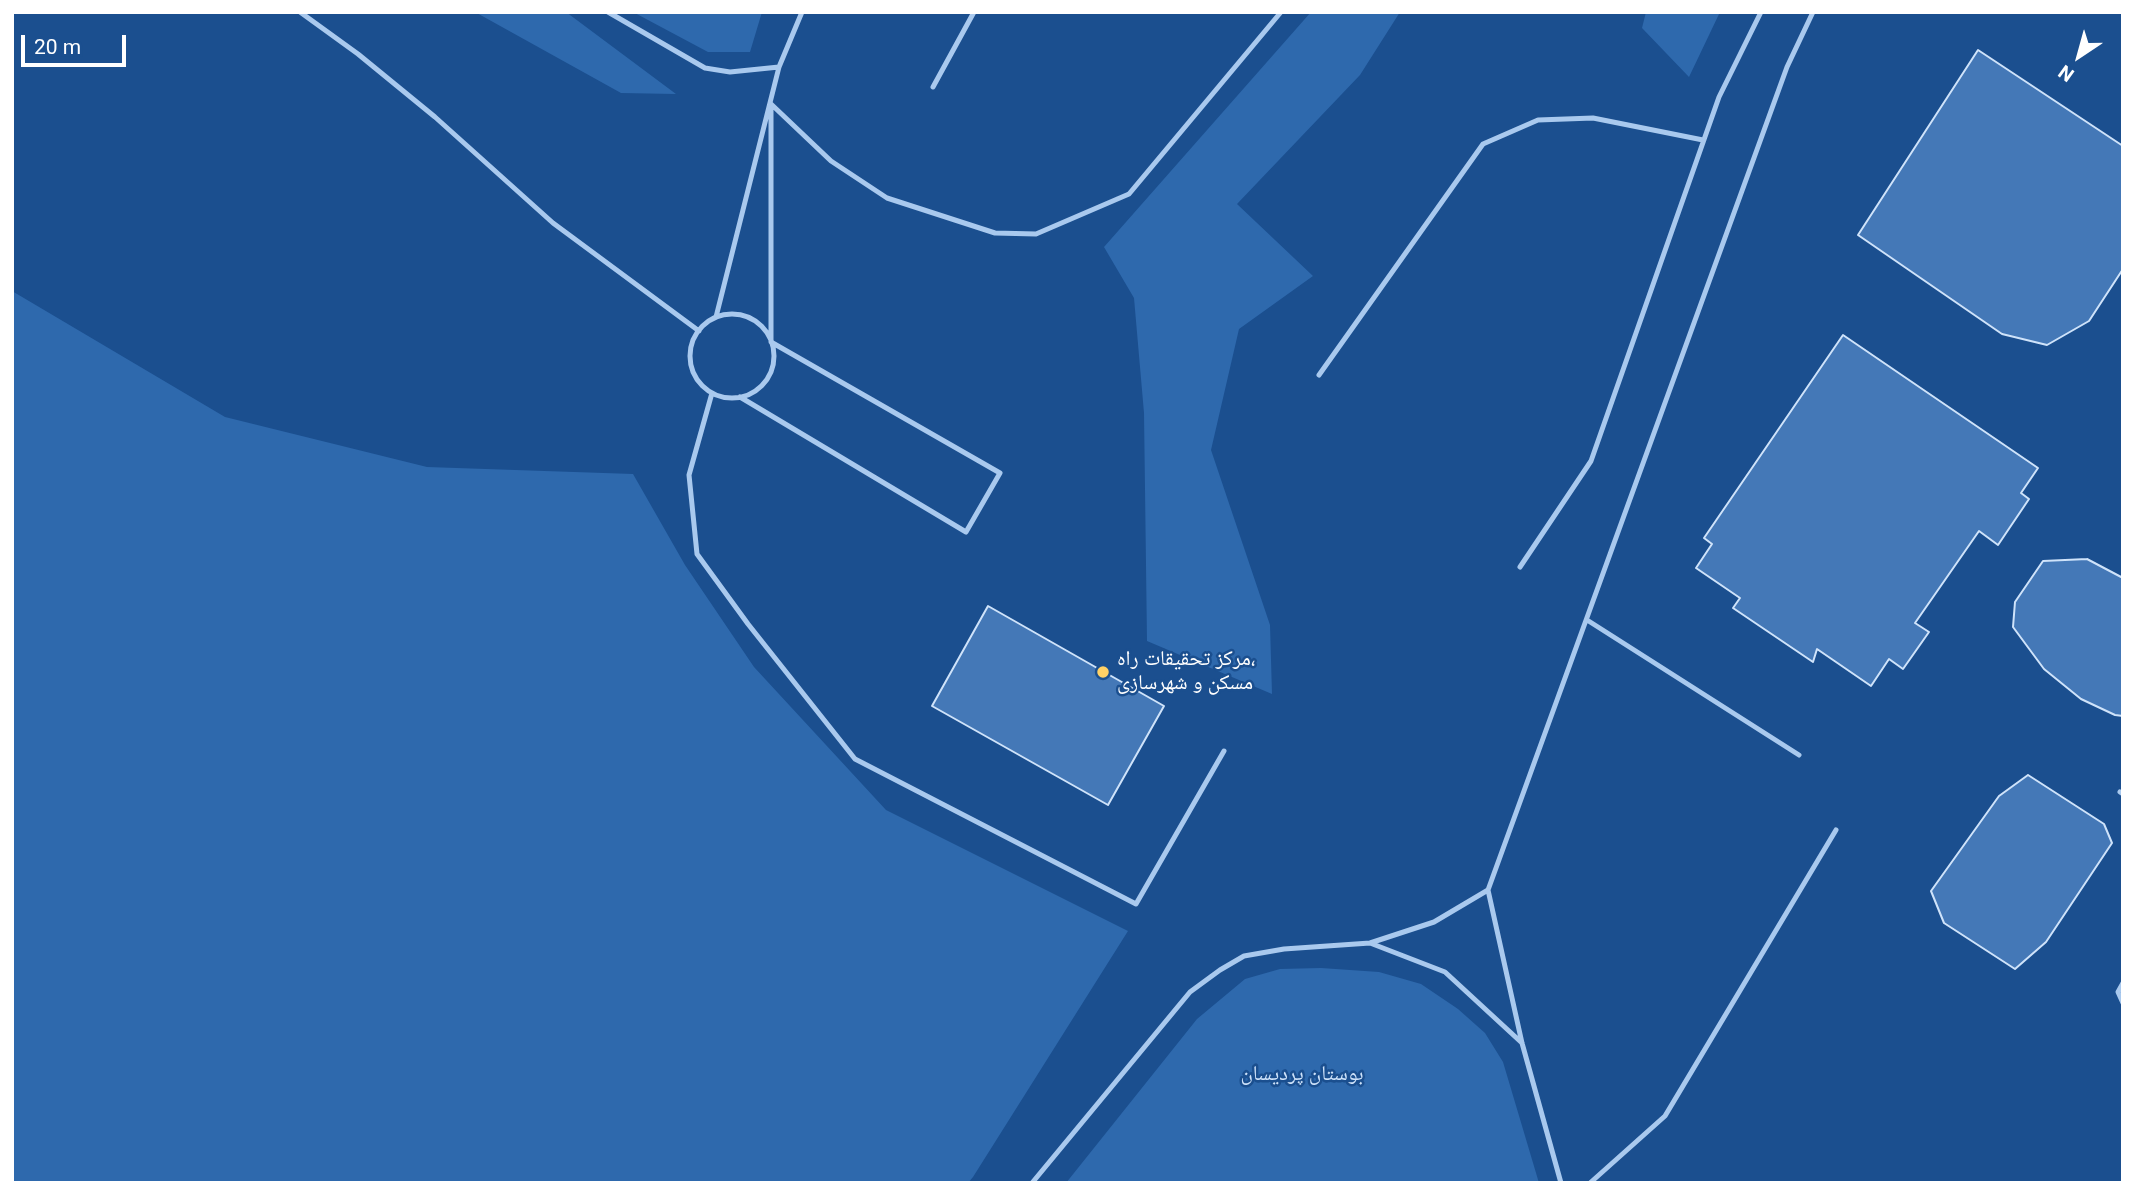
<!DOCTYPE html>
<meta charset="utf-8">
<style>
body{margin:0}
#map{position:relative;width:2135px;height:1195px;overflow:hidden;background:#1b4f8f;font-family:Roboto,sans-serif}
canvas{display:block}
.frame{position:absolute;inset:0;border:14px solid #fff;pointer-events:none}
.north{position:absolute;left:2044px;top:21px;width:70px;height:70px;-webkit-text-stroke:5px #1b4f8f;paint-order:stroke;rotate:216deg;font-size:19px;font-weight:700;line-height:28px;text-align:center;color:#fff}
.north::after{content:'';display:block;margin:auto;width:24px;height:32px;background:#fff;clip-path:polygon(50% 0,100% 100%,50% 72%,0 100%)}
.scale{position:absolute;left:21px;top:35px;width:105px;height:32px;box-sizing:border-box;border:4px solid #fff;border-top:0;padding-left:9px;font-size:21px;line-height:24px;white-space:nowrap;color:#fff;-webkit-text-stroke:5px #1b4f8f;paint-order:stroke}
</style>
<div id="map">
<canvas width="2135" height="1195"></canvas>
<div class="frame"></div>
<div class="north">N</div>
<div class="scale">20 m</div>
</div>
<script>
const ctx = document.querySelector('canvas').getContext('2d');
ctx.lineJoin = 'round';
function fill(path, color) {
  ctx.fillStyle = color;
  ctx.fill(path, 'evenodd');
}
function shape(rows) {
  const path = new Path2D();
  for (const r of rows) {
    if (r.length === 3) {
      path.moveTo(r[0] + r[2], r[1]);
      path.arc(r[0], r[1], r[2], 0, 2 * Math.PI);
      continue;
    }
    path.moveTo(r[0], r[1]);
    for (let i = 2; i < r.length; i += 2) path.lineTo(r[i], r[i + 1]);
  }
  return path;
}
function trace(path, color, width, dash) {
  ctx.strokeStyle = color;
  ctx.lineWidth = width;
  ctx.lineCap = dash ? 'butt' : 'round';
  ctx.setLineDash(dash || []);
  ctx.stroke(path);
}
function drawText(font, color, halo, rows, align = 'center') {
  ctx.font = font + ' Roboto,"Noto Naskh Arabic",sans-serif';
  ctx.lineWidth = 5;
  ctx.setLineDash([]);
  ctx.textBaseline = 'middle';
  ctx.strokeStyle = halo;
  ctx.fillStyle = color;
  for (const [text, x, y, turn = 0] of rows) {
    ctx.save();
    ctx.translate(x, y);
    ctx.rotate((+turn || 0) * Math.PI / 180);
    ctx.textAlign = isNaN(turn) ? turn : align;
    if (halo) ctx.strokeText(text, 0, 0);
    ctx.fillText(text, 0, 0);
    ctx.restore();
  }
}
fill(shape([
 [475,12,566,12,676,94,621,93],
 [633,12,762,12,750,52,708,52],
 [1311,12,1400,12,1360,75,1237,204,1313,276,1239,329,1211,450,1270,625,1272,694,1147,641,1144,413,1134,298,1104,247],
 [1646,12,1720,12,1689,77,1642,28],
 [12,291,225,417,427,467,633,474,685,565,754,667,886,810,1128,931,973,1177,968,1183,12,1183],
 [1321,968,1379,972,1421,984,1458,1009,1485,1033,1503,1062,1539,1183,1066,1183,1197,1019,1245,979,1280,969]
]), '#2e69ad');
const building = shape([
 [1978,50,2123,146,2123,269,2089,321,2047,345,2002,334,1858,235,1978,50],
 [1843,335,2038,468,2021,493,2029,499,1998,545,1979,531,1915,623,1929,632,1903,669,1889,659,1871,686,1817,649,1813,662,1733,608,1740,598,1696,568,1712,544,1704,538,1843,335],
 [2087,559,2123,578,2123,716,2115,715,2081,699,2044,669,2013,627,2015,602,2043,561,2087,559],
 [988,606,1164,706,1108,805,932,706,988,606],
 [2028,775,2104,824,2112,843,2046,942,2015,969,1944,923,1931,891,1999,796,2028,775]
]);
fill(building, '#4478b7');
trace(building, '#cfe3fa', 2);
trace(shape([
 [300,12,358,54,435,117,553,223,699,331],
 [608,12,705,68,730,72,779,67],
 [933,87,974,12],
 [771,104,831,161,887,198,995,233,1036,234,1129,194,1281,12],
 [732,356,42],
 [716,317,779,67,802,12],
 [1319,375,1483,144,1538,120,1593,118,1703,140],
 [712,393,689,475,697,554,748,624,855,759,1136,904,1224,751],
 [740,397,966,532,1000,473,771,342,771,104],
 [1520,567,1591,461,1719,97,1761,12],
 [1587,620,1799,755],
 [2120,792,2123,794],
 [1370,943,1445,972,1522,1043],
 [2123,983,2118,992,2123,1003],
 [1032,1183,1190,992,1220,970,1244,956,1284,949,1370,943,1434,922,1488,890],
 [1561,1183,1522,1043,1488,890,1787,67,1813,12],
 [1590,1183,1665,1116,1836,830]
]), '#a9c9ee', 5);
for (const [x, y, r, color] of [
 [1103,672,7,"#ffd166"]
]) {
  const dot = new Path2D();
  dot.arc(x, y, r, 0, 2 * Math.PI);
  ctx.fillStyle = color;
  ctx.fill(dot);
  trace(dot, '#1b4f8f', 2.5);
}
drawText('21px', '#fff', '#1b4f8f', [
 ["مرکز تحقیقات راه،",1117,660],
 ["مسکن و شهرسازی",1117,684]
], 'left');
drawText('21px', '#cfe3fa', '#1b4f8f', [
 ["بوستان پردیسان",1302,1075]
]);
</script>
